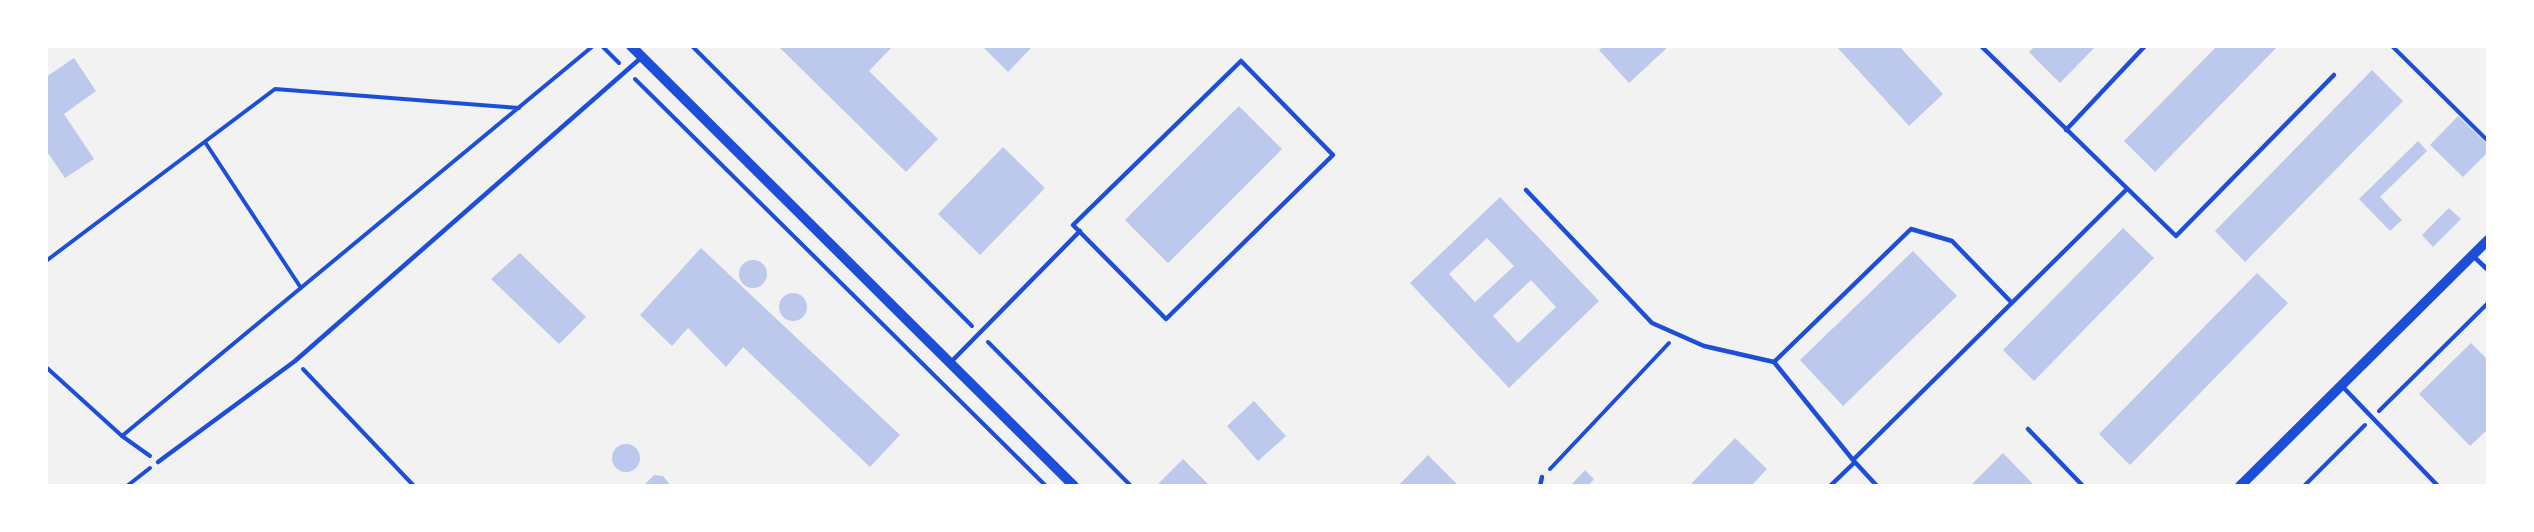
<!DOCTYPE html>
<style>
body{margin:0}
#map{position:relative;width:2534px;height:532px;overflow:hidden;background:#f2f2f2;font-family:Helvetica,sans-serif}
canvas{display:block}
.frame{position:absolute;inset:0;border:48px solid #fff;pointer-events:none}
</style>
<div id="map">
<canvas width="2534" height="532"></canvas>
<div class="frame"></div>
</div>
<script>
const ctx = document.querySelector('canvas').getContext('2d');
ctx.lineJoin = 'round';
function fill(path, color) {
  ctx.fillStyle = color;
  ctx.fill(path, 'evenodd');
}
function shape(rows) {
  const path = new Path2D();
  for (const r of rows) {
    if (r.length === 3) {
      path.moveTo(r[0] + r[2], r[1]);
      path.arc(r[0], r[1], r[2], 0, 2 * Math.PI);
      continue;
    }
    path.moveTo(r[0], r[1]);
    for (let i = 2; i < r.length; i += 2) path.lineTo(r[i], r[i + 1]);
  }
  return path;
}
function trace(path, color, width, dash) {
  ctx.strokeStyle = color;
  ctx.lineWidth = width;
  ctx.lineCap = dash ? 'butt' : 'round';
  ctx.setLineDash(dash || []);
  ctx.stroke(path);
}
fill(shape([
 [778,46,893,46,869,71,938,139,906,172],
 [982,46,1033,46,1008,72],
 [1604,46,1669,46,1629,83,1599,50],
 [1836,46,1899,46,1943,94,1909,126],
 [2035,46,2096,46,2060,83,2029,52],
 [2217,46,2278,46,2155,172,2124,141],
 [74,58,96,91,64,114,94,159,65,178,46,150,46,77],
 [2372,70,2403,101,2245,262,2215,231],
 [1239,106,1282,149,1168,263,1125,220],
 [2458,116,2488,145,2488,152,2463,177,2430,145],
 [2418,141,2427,151,2380,197,2402,220,2390,231,2359,199],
 [1003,147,1045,188,980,255,938,214],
 [1500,197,1599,301,1509,388,1410,283],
 [1487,238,1514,266,1475,302,1449,274],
 [1531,280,1556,307,1518,343,1493,316],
 [2449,208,2461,219,2433,247,2422,235],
 [2123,228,2154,258,2034,381,2003,350],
 [701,248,900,435,870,467,743,347,726,367,688,328,672,346,640,315],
 [1913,251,1957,296,1843,406,1800,360],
 [520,253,586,317,559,344,491,279],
 [753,274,14],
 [2257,273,2288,303,2130,465,2099,434],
 [793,307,14],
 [2471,343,2488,360,2488,429,2470,446,2419,394],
 [1254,401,1286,436,1258,461,1227,426],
 [1735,438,1767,469,1751,486,1689,486],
 [626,458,14],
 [2003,453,2035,486,1970,486],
 [1428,455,1459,486,1398,486],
 [1183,459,1210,486,1156,486],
 [1585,470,1594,479,1588,486,1570,486],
 [654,475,663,476,671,486,643,486]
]), '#bdc9ec');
trace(shape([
 [602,46,619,63],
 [692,46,972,326],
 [2392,46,2488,141],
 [635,79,1046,486],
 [205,142,301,288],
 [46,261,275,89,519,108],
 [988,342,1131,486],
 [46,367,122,436,150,456],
 [303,369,414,486],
 [2379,411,2488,303],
 [122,436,593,46],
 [1550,469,1669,343],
 [127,486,150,468],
 [2304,486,2365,425]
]), '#1d4ed8', 4);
trace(shape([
 [1981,46,2176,236,2334,75],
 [1241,61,1333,155,1166,319,1073,225,1241,61],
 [2066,130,2145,46],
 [1526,190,1652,323,1704,346,1774,362],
 [2472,255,2488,270],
 [950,363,1080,231],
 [2341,385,2438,486],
 [2028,429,2083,486],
 [1853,460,1774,362,1911,229,1952,241,2012,303],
 [158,462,295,361,642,57],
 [1540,486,1542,477],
 [1830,486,1855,462],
 [1877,486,1853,460,2127,189]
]), '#1d4ed8', 4.5);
trace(shape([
 [631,46,1074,486],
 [2240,486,2488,240]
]), '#1d4ed8', 10);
</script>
